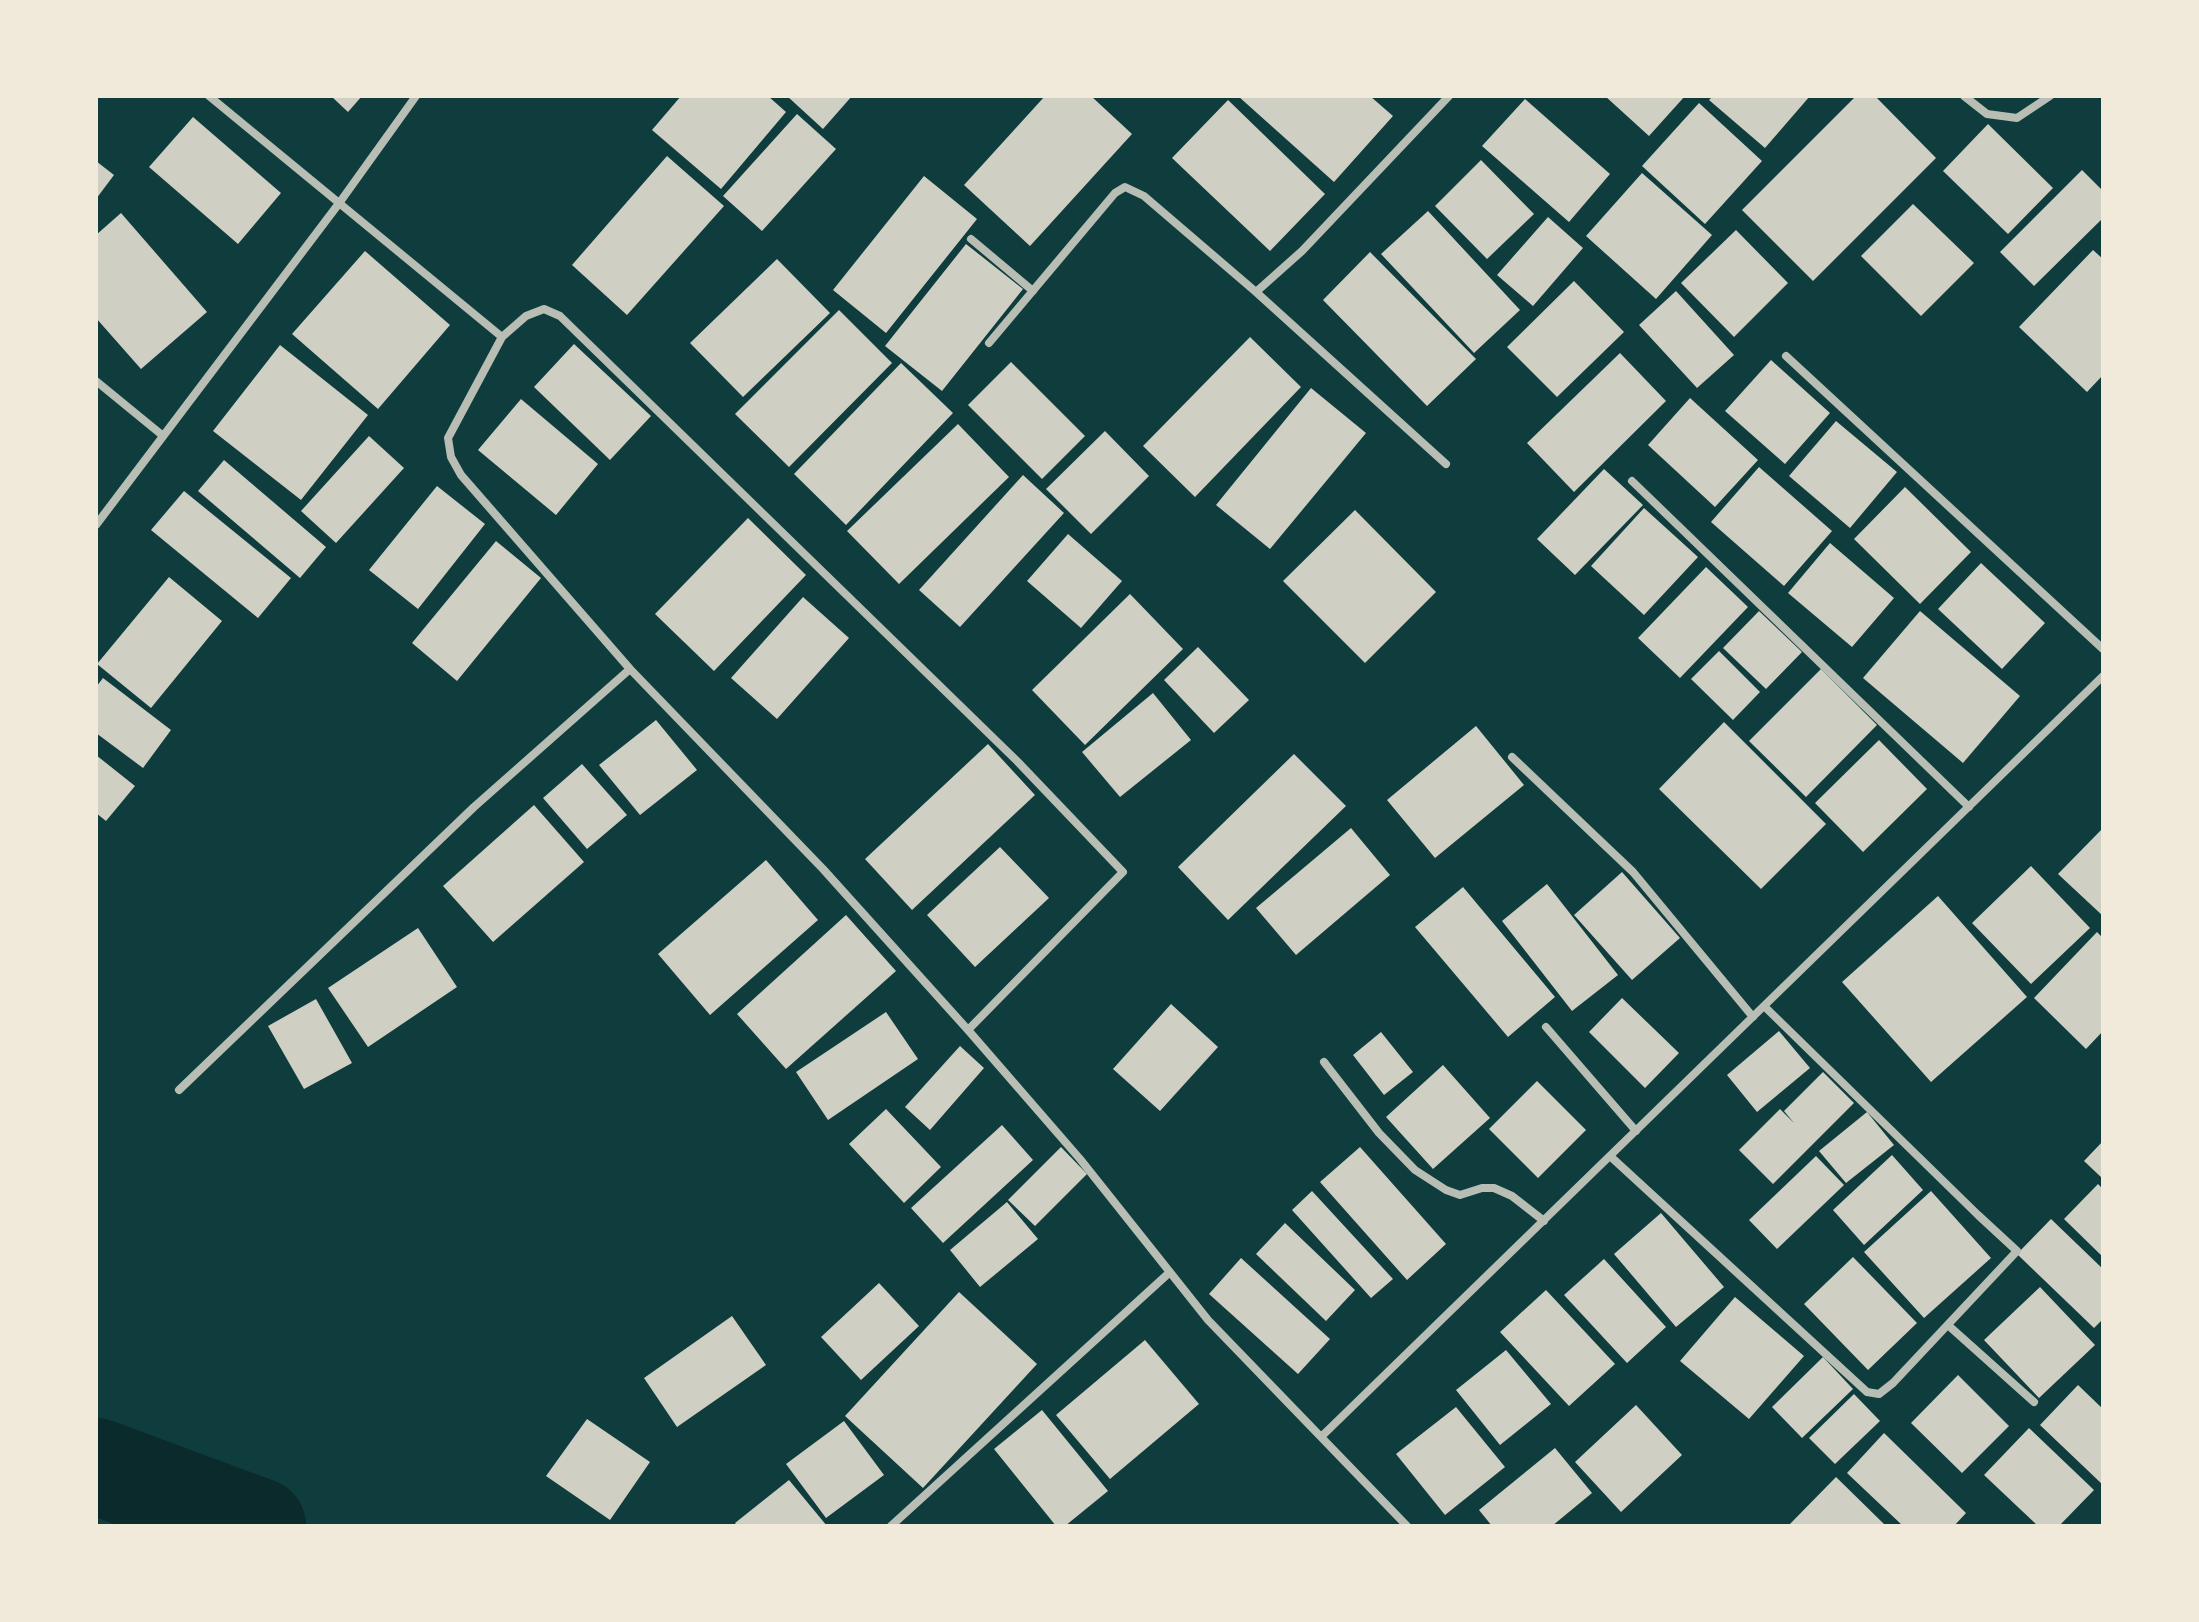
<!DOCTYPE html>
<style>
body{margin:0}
#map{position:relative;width:2199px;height:1622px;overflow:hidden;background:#0f3d3e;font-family:"Golos Text",sans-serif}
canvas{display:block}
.frame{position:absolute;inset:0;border:98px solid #f1e9da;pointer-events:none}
</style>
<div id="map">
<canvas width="2199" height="1622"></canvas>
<div class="frame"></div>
</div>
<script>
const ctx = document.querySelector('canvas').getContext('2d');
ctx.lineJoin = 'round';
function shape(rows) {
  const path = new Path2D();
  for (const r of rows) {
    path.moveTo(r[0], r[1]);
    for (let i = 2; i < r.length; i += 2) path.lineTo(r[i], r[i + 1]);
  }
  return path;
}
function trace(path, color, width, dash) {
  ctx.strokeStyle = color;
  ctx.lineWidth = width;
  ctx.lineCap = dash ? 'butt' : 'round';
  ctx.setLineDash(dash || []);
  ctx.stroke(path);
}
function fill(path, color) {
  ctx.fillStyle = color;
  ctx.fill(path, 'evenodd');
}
trace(shape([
 [96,1466,258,1526]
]), '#0a2a2b', 96);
fill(shape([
 [331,96,362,96,348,112],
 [681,96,768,96,786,112,721,189,652,130],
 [787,96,852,96,823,129],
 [1045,96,1091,96,1132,134,1030,246,964,185],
 [1238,96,1370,96,1393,116,1334,182],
 [1605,96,1685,96,1649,136],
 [1713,96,1810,96,1765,148,1709,100],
 [1856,96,1875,96,1936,158,1813,281,1742,210],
 [1525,99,1610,174,1569,222,1482,146],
 [1228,100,1325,194,1270,251,1172,158],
 [1699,103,1762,161,1705,224,1642,166],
 [797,114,836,149,762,231,723,196],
 [193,117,281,193,238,244,149,167],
 [1988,124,2053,188,2008,234,1943,171],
 [667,156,724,206,627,315,572,265],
 [1481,160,1534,214,1487,259,1435,206],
 [96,161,114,175,96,199],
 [2082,170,2103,191,2103,218,2034,286,2000,252],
 [1642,173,1712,235,1656,299,1586,236],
 [924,176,977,219,886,333,833,290],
 [1913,204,1974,263,1921,316,1861,256],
 [1428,211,1520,310,1474,353,1381,254],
 [121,213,207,312,141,369,96,318,96,235],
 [1548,217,1583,248,1533,306,1497,275],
 [1736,230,1788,283,1734,337,1681,283],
 [966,244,1023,289,942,391,885,346],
 [2093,250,2103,259,2103,375,2087,392,2019,327],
 [365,251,450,325,378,409,292,334],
 [1370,252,1476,359,1427,406,1323,300],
 [777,259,830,313,743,397,690,343],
 [1574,281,1624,332,1557,397,1507,347],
 [1676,291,1734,355,1697,388,1639,325],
 [839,310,892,363,789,467,735,414],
 [1250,337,1301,387,1195,497,1143,446],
 [574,344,651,416,610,460,534,387],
 [280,345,368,415,301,500,213,431],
 [1620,353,1666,401,1574,492,1527,443],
 [1771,360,1830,413,1785,464,1725,411],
 [1011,362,1085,436,1042,479,968,405],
 [901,363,953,413,846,525,794,474],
 [1311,388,1366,433,1270,549,1216,505],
 [1690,398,1758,460,1715,507,1648,445],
 [521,399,598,464,556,515,478,450],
 [1836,421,1897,472,1850,528,1789,476],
 [958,424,1009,477,899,584,847,531],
 [1105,431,1149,476,1091,534,1046,489],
 [369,436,404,468,336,543,301,511],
 [224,460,326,547,300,578,198,491],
 [1759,467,1832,531,1784,586,1711,522],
 [1604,469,1643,505,1575,575,1537,539],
 [1023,475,1064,513,960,627,919,590],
 [437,486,485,524,418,609,369,570],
 [1905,487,1971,552,1920,604,1854,539],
 [184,491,291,578,258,618,151,530],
 [1644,508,1698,557,1644,615,1591,566],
 [1355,510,1436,592,1365,663,1283,581],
 [748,518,806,575,714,671,655,614],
 [1068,534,1122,581,1081,628,1027,581],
 [496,541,541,578,457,681,412,643],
 [1830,543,1894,598,1852,647,1788,593],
 [1981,563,2045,623,2002,669,1938,609],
 [1706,567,1748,607,1680,678,1638,638],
 [169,577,222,621,151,708,97,664],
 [1130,594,1183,649,1085,745,1032,690],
 [803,597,849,638,777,719,731,678],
 [1759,611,1802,652,1766,689,1723,648],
 [1920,611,2020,696,1963,763,1863,678],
 [1198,647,1249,700,1214,733,1164,680],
 [1719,651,1760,692,1733,720,1691,679],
 [1821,669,1877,725,1806,797,1749,741],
 [103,678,171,730,143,768,96,733,96,687],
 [1153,693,1191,740,1120,797,1082,752],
 [656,720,697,770,640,815,599,765],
 [1724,722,1826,824,1761,889,1659,789],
 [1476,726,1524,785,1435,858,1387,800],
 [1879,740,1927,789,1863,852,1815,803],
 [988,744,1035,795,912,910,865,859],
 [1294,754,1346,806,1228,920,1178,867],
 [96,755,135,786,106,821,96,813],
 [582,764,627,815,587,849,543,798],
 [534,805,584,862,493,942,443,886],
 [1351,828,1390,875,1296,955,1256,908],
 [2103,828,2103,916,2058,874],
 [1000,847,1049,898,975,967,927,915],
 [766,860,818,920,710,1015,658,954],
 [2031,866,2090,928,2031,984,1972,923],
 [1622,872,1680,938,1632,980,1574,915],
 [1547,884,1618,975,1572,1011,1502,921],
 [1463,887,1555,997,1508,1037,1415,927],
 [1938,896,2027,997,1931,1082,1842,982],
 [846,915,896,971,786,1069,737,1014],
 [418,928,457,987,368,1047,328,988],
 [2097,932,2103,938,2103,1031,2086,1049,2034,998],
 [1622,998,1679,1053,1645,1088,1589,1032],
 [316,999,352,1063,304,1089,268,1026],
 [1171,1004,1218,1047,1160,1111,1113,1069],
 [886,1012,918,1059,828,1120,796,1072],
 [1779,1031,1810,1068,1757,1112,1727,1075],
 [1381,1032,1413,1072,1384,1095,1353,1055],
 [960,1046,984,1068,930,1130,905,1107],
 [1443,1065,1490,1118,1433,1169,1386,1117],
 [1823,1072,1854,1103,1773,1184,1739,1150,1780,1109,1794,1123,1784,1111],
 [1537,1081,1586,1130,1538,1178,1489,1129],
 [886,1109,941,1167,904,1203,849,1144],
 [1867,1112,1894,1145,1846,1183,1819,1151],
 [1002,1125,1033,1160,943,1243,911,1208],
 [2103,1141,2103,1179,2084,1161],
 [1061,1147,1087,1174,1035,1226,1008,1200],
 [1360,1147,1446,1244,1407,1280,1320,1182],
 [1892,1155,1923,1190,1864,1245,1833,1210],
 [1816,1156,1844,1185,1777,1249,1749,1220],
 [2098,1184,2103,1189,2103,1257,2064,1219],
 [1312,1191,1393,1279,1371,1298,1292,1210],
 [1931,1191,1991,1258,1924,1318,1864,1252],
 [1007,1202,1038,1239,980,1287,950,1250],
 [1661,1213,1724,1287,1676,1327,1614,1254],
 [2051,1219,2103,1269,2103,1319,2094,1328,2017,1254],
 [1285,1223,1355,1290,1326,1321,1256,1254],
 [1853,1257,1917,1323,1868,1370,1804,1304],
 [1241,1258,1330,1339,1298,1374,1209,1294],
 [1604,1259,1666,1327,1627,1363,1564,1295],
 [879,1283,919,1326,861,1380,821,1337],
 [2040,1287,2095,1345,2039,1398,1984,1340],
 [1546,1290,1615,1364,1569,1406,1500,1332],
 [959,1292,1037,1364,923,1488,845,1416],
 [1735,1297,1804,1356,1749,1419,1680,1361],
 [732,1316,766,1365,677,1427,644,1378],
 [1145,1340,1199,1404,1110,1479,1056,1415],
 [1506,1350,1551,1404,1500,1445,1456,1390],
 [1823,1357,1853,1389,1802,1438,1772,1407],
 [1958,1375,2009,1426,1962,1473,1911,1423],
 [2078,1385,2103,1409,2103,1485,2040,1425],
 [1854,1394,1880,1421,1835,1464,1809,1438],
 [1636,1405,1682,1455,1621,1512,1575,1462],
 [1456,1407,1505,1467,1445,1515,1396,1454],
 [1042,1410,1108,1491,1065,1526,1056,1526,994,1449],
 [587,1419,650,1462,610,1520,546,1476],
 [844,1421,884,1475,826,1518,786,1464],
 [2029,1428,2094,1490,2059,1526,2038,1526,1984,1475],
 [1884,1433,1966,1513,1954,1526,1903,1526,1847,1473],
 [1555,1448,1592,1493,1552,1526,1492,1526,1479,1510],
 [1836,1477,1884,1524,1882,1526,1788,1526],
 [789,1480,827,1526,737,1526,735,1523]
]), '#cfcfc3');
trace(shape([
 [209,96,502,337,526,316,544,309,560,316,1017,761,1123,872,968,1030],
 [1964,96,1987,114,2017,118,2050,96],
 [971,239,1033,291],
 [1256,292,1446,464],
 [502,337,448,438,451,457,461,475,630,669,823,869,968,1030,1080,1159,1208,1320,1407,1526],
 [989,343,1115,193,1125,187,1144,196,1256,292,1302,251,1449,96],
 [1786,356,2103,649],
 [96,381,162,435],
 [1632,481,1969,807],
 [96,525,340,202,416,96],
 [1512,757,1633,872,1753,1017],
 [1546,1027,1636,1131],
 [1324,1062,1379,1133,1415,1170,1446,1190,1460,1195,1482,1188,1494,1188,1512,1196,1544,1221],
 [179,1090,474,807,630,669],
 [1610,1156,1867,1392,1879,1394,1893,1383,2017,1251,1978,1215,1764,1006],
 [1949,1326,2034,1402],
 [1322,1436,2103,676],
 [891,1526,1170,1272]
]), '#b8beb3', 8);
</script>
